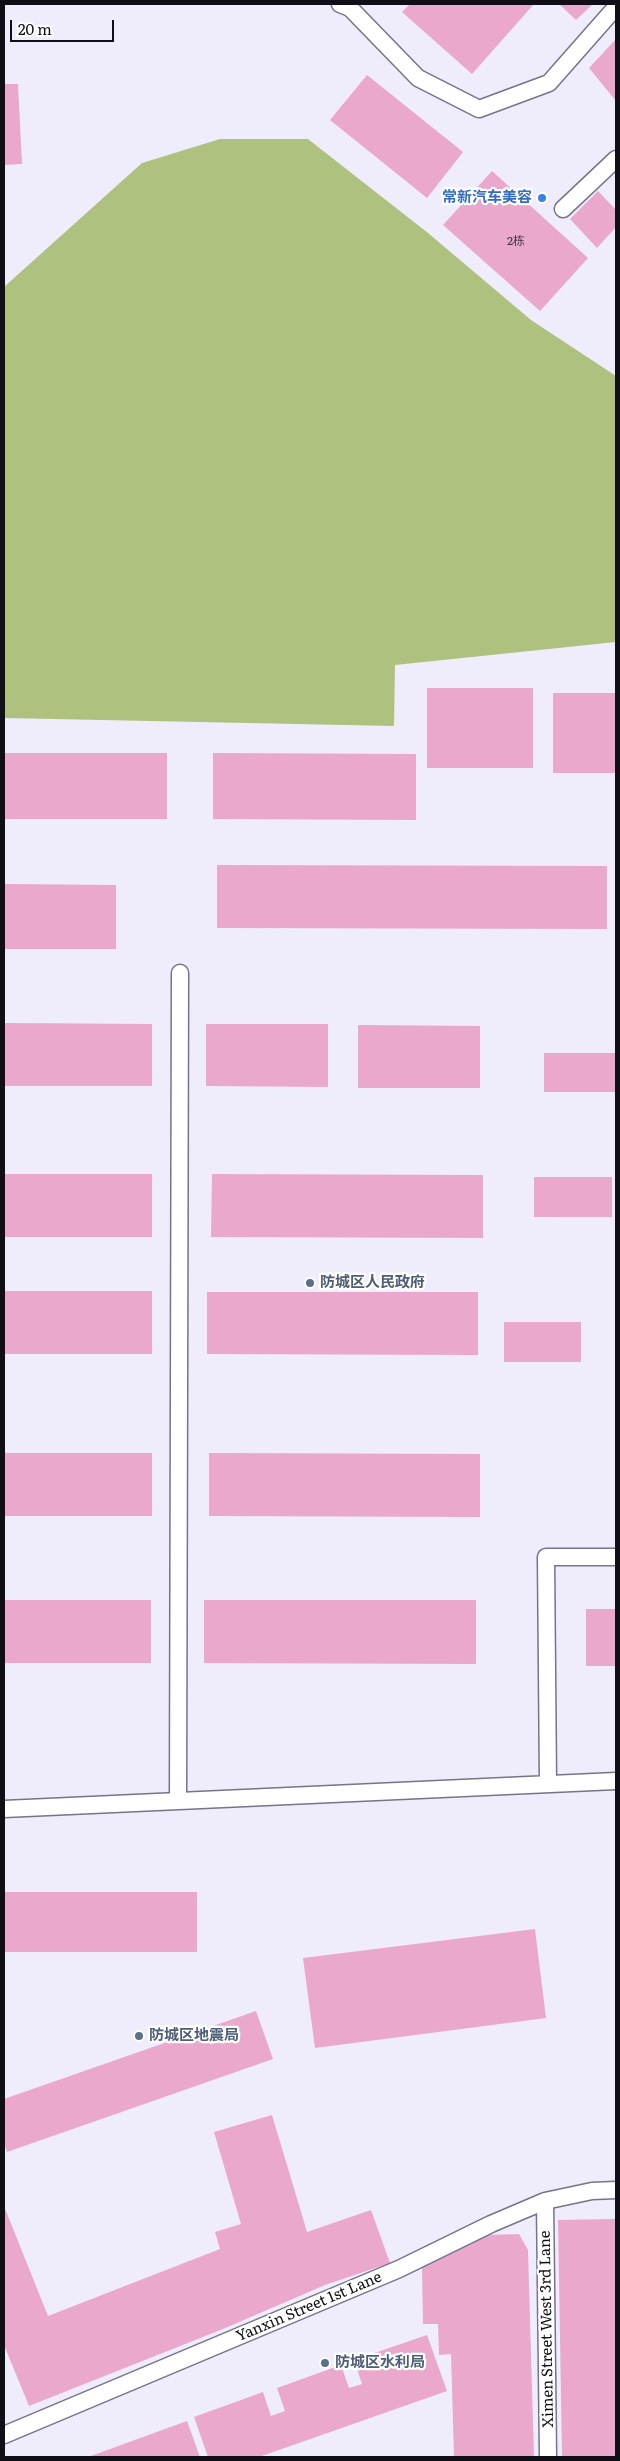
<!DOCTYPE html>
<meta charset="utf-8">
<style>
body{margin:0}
#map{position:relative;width:620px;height:2461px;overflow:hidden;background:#efedfc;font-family:Literata,serif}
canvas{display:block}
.frame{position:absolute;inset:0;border:5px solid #100f17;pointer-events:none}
.scale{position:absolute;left:10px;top:20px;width:104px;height:22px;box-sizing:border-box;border:2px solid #100f17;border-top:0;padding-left:6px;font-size:15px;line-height:18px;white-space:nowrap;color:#100f17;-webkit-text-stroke:4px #fff;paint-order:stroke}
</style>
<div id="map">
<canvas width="620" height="2461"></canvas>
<div class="frame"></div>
<div class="scale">20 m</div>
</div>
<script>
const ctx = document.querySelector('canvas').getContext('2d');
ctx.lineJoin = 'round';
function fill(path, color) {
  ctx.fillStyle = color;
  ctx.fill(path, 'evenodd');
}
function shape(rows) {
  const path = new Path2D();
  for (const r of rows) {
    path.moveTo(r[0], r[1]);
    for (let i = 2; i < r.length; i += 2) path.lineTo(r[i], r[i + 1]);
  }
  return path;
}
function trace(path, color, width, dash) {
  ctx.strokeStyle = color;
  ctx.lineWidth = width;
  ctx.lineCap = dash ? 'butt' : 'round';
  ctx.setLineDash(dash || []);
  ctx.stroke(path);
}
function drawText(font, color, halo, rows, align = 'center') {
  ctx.font = font + ' Literata,"Noto Sans SC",serif';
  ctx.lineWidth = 4.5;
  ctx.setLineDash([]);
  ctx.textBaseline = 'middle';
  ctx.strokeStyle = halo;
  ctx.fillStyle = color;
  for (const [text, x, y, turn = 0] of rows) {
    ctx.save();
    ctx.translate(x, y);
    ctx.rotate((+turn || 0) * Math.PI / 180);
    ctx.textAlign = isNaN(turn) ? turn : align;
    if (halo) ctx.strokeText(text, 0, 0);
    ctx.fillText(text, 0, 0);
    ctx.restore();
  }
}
fill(shape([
 [220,139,308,139,428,233,531,320,616,376,616,642,395,665,394,726,4,718,4,287,142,163]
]), '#aec17f');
fill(shape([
 [410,4,534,4,472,74,402,12],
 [559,4,593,4,576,20],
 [616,39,616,101,589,68],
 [367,75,463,152,427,198,330,120],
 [4,84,18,84,22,164,4,165],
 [492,171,588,258,540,311,443,225],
 [598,191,616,210,616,227,597,248,570,219],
 [427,688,533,688,533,768,427,768],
 [553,693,616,693,616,773,553,773],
 [4,753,167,753,167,819,4,819],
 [213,753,416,754,416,820,213,819],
 [217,865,607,866,607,929,217,928],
 [4,884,116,885,116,949,4,949],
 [4,1023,152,1024,152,1086,4,1086],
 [206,1024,328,1024,328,1087,206,1086],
 [358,1025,480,1026,480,1088,358,1088],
 [544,1053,616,1053,616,1092,544,1092],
 [4,1174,152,1174,152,1237,4,1237],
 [212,1174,483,1175,483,1238,211,1237],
 [534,1177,612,1177,612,1217,534,1217],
 [4,1291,152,1291,152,1354,4,1354],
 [207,1292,478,1292,478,1355,207,1354],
 [504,1322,581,1322,581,1362,504,1362],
 [4,1453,152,1453,152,1516,4,1516],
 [209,1453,480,1454,480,1517,209,1516],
 [4,1600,151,1600,151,1663,4,1663],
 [204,1600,476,1600,476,1664,204,1663],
 [586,1609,616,1609,616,1666,586,1666],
 [4,1892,197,1892,197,1952,4,1952],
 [535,1929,546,2018,315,2048,303,1958],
 [256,2011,273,2059,7,2152,4,2143,4,2099],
 [272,2115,307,2232,371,2210,390,2263,325,2285,223,2329,29,2406,4,2345,4,2206,48,2316,220,2249,215,2232,241,2224,214,2132],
 [616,2219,616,2457,562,2457,558,2220],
 [519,2234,528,2250,534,2457,454,2457,451,2354,439,2355,438,2324,423,2324,422,2266,487,2235],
 [427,2335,447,2391,259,2457,208,2457,194,2417,263,2392,271,2416,285,2411,277,2388,341,2365,349,2388,362,2384,354,2360],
 [187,2421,200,2457,88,2457]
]), '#e9a8cc');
const lane = shape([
 [340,4,350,8,418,78,479,109,549,83,616,7],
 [563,209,616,159],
 [548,1784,546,1557,616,1557],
 [178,1801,180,973],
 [4,1809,616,1781],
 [545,2201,548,2457],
 [4,2435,399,2269,491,2224,545,2201,592,2191,616,2190]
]);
trace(lane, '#777389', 19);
trace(lane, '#fff', 16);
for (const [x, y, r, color] of [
 [542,198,5,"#3f7fe0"],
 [310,1283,5,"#5c6f8a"],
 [139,2036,5,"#5c6f8a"],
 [325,2363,5,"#5c6f8a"]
]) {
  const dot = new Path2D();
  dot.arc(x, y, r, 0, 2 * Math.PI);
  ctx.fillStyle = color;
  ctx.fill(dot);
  trace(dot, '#fff', 2);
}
drawText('12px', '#463544', null, [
 ["2栋",516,241]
]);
drawText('bold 15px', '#366cbe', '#fff', [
 ["常新汽车美容",532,198]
], 'right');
drawText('bold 15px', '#4e5e75', '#fff', [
 ["防城区人民政府",320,1283],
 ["防城区地震局",149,2036],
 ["防城区水利局",335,2363]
], 'left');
drawText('15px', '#100f17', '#fff', [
 ["Yanxin Street 1st Lane",309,2307,-23],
 ["Ximen Street West 3rd Lane",547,2329,-91]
]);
</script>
